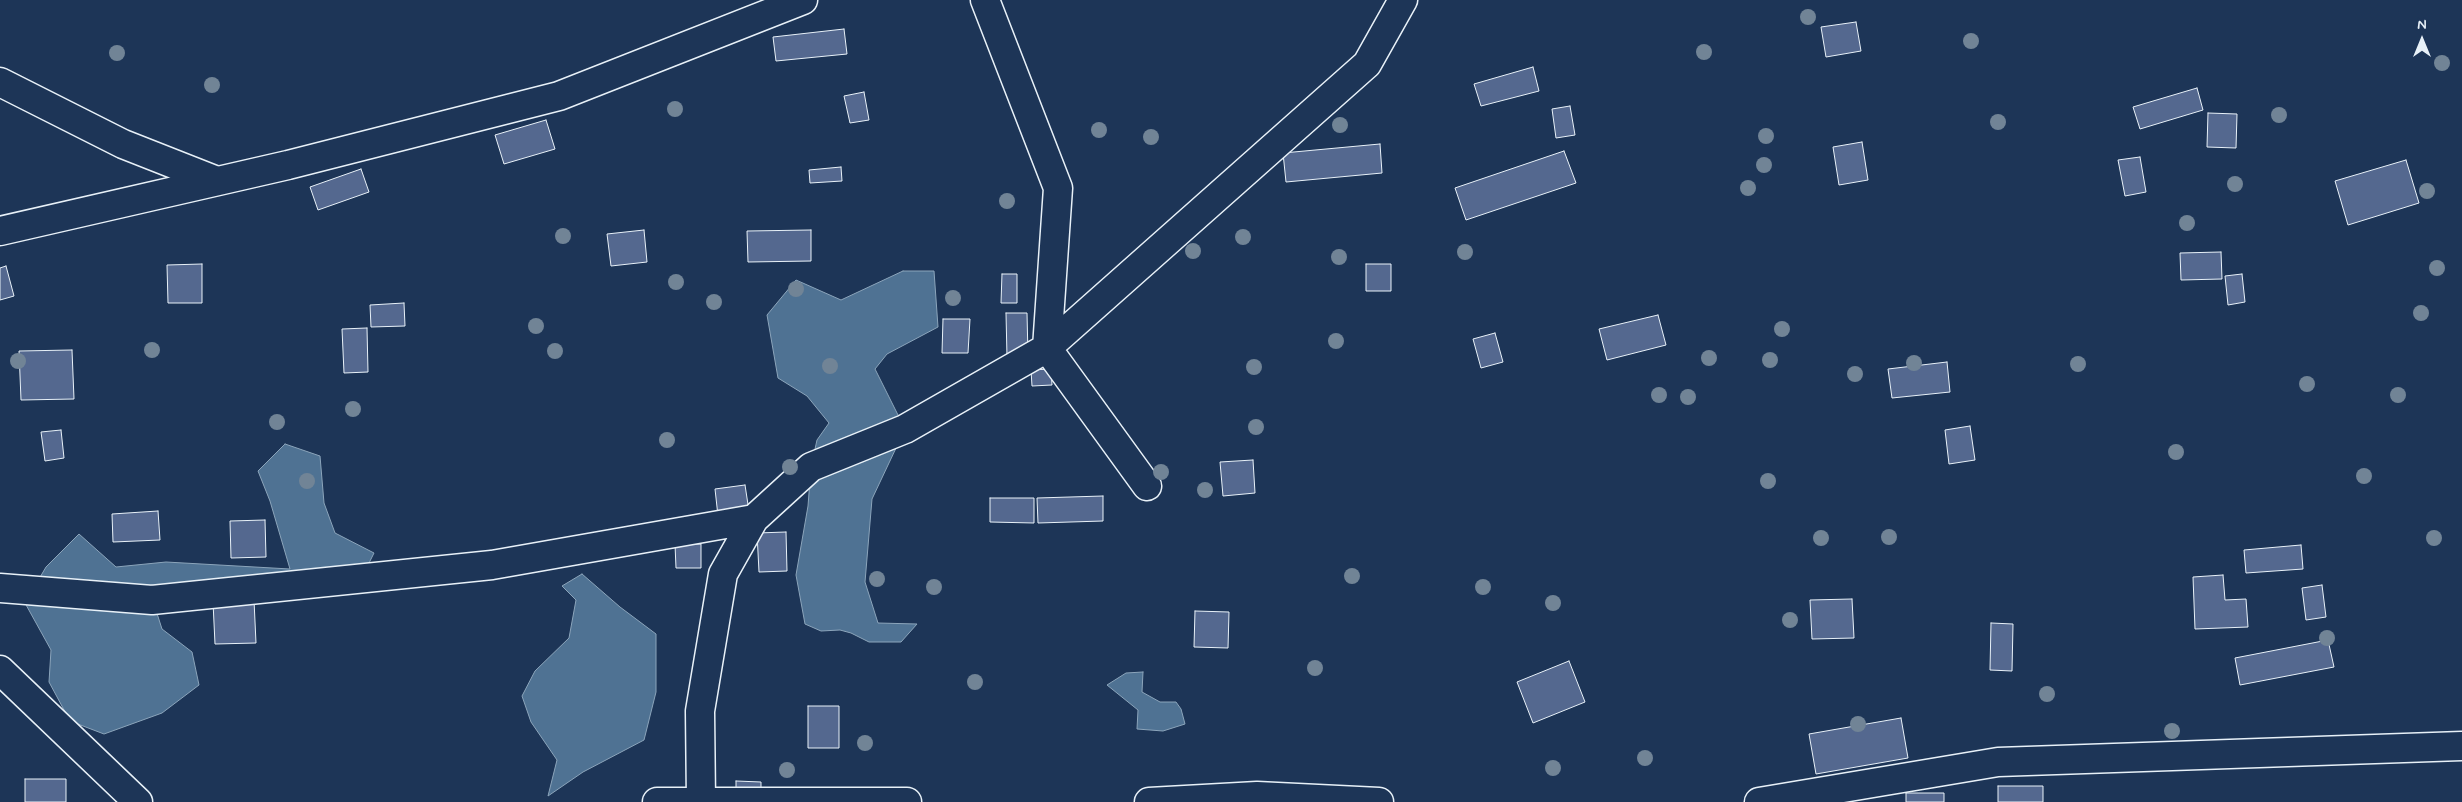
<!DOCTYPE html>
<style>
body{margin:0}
#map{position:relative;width:2462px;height:802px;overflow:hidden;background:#1d3557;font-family:Mynerve,sans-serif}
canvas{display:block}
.north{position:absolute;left:2397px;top:15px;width:50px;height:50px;-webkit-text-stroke:4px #1d3557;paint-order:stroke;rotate:0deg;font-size:14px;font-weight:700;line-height:20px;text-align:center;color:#e8f1f8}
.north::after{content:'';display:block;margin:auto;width:18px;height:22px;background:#e8f1f8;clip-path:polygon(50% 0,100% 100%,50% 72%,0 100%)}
</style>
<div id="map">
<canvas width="2462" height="802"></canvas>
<div class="north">N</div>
</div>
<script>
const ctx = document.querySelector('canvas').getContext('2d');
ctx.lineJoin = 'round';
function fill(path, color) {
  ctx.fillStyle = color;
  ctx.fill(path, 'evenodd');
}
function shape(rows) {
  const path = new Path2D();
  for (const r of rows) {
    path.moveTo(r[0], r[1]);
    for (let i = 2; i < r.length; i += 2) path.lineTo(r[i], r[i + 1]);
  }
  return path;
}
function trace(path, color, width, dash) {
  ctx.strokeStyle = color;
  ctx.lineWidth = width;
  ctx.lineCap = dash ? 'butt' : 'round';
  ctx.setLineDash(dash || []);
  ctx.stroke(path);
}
const water = shape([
 [903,271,934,271,938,327,887,354,875,369,905,429,872,499,865,582,878,623,917,624,901,642,869,642,851,633,840,630,821,631,805,624,796,575,808,506,811,467,817,440,829,423,807,396,778,378,767,315,796,280,841,300,903,271],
 [285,444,320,456,324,503,335,533,374,553,362,577,153,601,162,629,192,652,199,685,162,713,104,734,70,721,49,682,51,650,25,603,46,567,79,534,116,567,166,562,290,569,270,501,258,471,285,444],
 [582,574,620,607,656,634,656,692,644,740,583,772,548,796,557,760,531,722,522,696,535,671,569,638,576,600,562,586,582,574],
 [1143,672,1142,692,1160,702,1176,702,1181,709,1185,724,1163,731,1137,729,1138,710,1107,685,1126,673,1143,672]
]);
fill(water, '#4f7293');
trace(water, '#8ca5bb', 1);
const building = shape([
 [1856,22,1861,51,1826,57,1821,27,1856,22],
 [844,29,847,54,776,61,773,37,844,29],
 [1533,67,1539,91,1481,106,1474,84,1533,67],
 [2197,88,2203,110,2140,129,2133,107,2197,88],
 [864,92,869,120,850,123,844,96,864,92],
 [1570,106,1575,135,1556,138,1552,109,1570,106],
 [2208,113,2237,114,2236,148,2207,147,2208,113],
 [546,120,555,149,504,164,495,135,546,120],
 [1862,142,1868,180,1839,185,1833,147,1862,142],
 [1380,144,1382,173,1286,182,1283,153,1380,144],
 [1564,151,1576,183,1466,220,1455,188,1564,151],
 [2140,157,2146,192,2125,196,2118,160,2140,157],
 [2406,160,2419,203,2348,225,2335,181,2406,160],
 [841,167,842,181,810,183,809,170,841,167],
 [361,169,369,192,318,210,310,187,361,169],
 [644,230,647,262,611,266,607,234,644,230],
 [811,230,811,261,748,262,747,231,811,230],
 [2221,252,2222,279,2181,280,2180,253,2221,252],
 [202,264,202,303,168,303,167,265,202,264],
 [1366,264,1391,264,1391,291,1366,291,1366,264],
 [6,266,14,296,0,300,0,268,6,266],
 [1002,274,1017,274,1017,303,1001,303,1002,274],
 [2242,274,2245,302,2228,305,2225,276,2242,274],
 [404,303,405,326,371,327,370,305,404,303],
 [1006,313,1027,313,1028,356,1007,357,1006,313],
 [1658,315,1666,345,1607,360,1599,329,1658,315],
 [943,319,970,319,968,353,942,353,943,319],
 [367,328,368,372,344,373,342,329,367,328],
 [1495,333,1503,362,1481,368,1473,339,1495,333],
 [72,350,74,399,21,400,19,351,72,350],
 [1947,362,1950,392,1892,398,1888,369,1947,362],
 [1051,369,1052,385,1032,386,1031,370,1051,369],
 [1970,426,1975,460,1949,464,1945,430,1970,426],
 [61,430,64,458,45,461,41,432,61,430],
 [1253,460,1255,493,1223,496,1220,462,1253,460],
 [745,485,749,511,718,516,715,489,745,485],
 [1103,496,1103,521,1038,523,1037,498,1103,496],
 [990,498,1034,498,1034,523,990,522,990,498],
 [158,511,160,540,113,542,112,514,158,511],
 [265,520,266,557,231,558,230,521,265,520],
 [786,532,787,571,759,572,757,533,786,532],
 [675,544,701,544,701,568,676,568,675,544],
 [2301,545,2303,569,2246,573,2244,550,2301,545],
 [2223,575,2225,600,2246,599,2248,627,2195,629,2193,577,2223,575],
 [2322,585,2326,617,2306,620,2302,588,2322,585],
 [1852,599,1854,638,1812,639,1810,600,1852,599],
 [254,600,256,643,215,644,213,602,254,600],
 [1195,611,1229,612,1228,648,1194,647,1195,611],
 [1991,623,2013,624,2012,671,1990,670,1991,623],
 [2328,640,2334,667,2240,685,2235,658,2328,640],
 [1569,661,1585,702,1533,723,1517,682,1569,661],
 [808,706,839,706,839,748,808,748,808,706],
 [1901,718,1908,758,1816,774,1809,734,1901,718],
 [25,779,66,779,66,802,25,802,25,779],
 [736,781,761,782,761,801,736,801,736,781],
 [1998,786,2043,786,2043,802,1998,802,1998,786],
 [1906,793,1944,793,1944,802,1906,802,1906,793]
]);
fill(building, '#54688f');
trace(building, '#e8f1f8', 1);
const minor = shape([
 [985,0,1058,188,1047,348,1147,486],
 [0,82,123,144,217,181],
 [0,231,288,165,559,96,803,0],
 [0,588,152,600,492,565,754,519,811,467,905,429,1047,348,1367,64,1403,0],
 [0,670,138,802],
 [657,802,907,802],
 [701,802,700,711,723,574,754,519],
 [1149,802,1257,796,1379,802],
 [1759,802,1998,762,2462,746]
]);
trace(minor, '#e8f1f8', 31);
trace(minor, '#1d3557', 28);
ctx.fillStyle = '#718496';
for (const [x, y] of [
 [1808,17],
 [1971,41],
 [1704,52],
 [117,53],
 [2442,63],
 [212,85],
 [675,109],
 [2279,115],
 [1998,122],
 [1340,125],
 [1099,130],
 [1766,136],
 [1151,137],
 [1764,165],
 [2235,184],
 [1748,188],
 [2427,191],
 [1007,201],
 [2187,223],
 [563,236],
 [1243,237],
 [1193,251],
 [1465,252],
 [1339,257],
 [2437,268],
 [676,282],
 [796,289],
 [953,298],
 [714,302],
 [2421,313],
 [536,326],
 [1782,329],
 [1336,341],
 [152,350],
 [555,351],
 [1709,358],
 [1770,360],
 [18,361],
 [1914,363],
 [2078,364],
 [830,366],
 [1254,367],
 [1855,374],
 [2307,384],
 [1659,395],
 [2398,395],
 [1688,397],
 [353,409],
 [277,422],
 [1256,427],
 [667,440],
 [2176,452],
 [790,467],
 [1161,472],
 [2364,476],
 [307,481],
 [1768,481],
 [1205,490],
 [1889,537],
 [1821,538],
 [2434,538],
 [1352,576],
 [877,579],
 [934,587],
 [1483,587],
 [1553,603],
 [1790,620],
 [2327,638],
 [1315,668],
 [975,682],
 [2047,694],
 [1858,724],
 [2172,731],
 [865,743],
 [1645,758],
 [1553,768],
 [787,770]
]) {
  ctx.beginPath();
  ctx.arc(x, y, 8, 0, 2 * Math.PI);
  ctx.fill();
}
</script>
